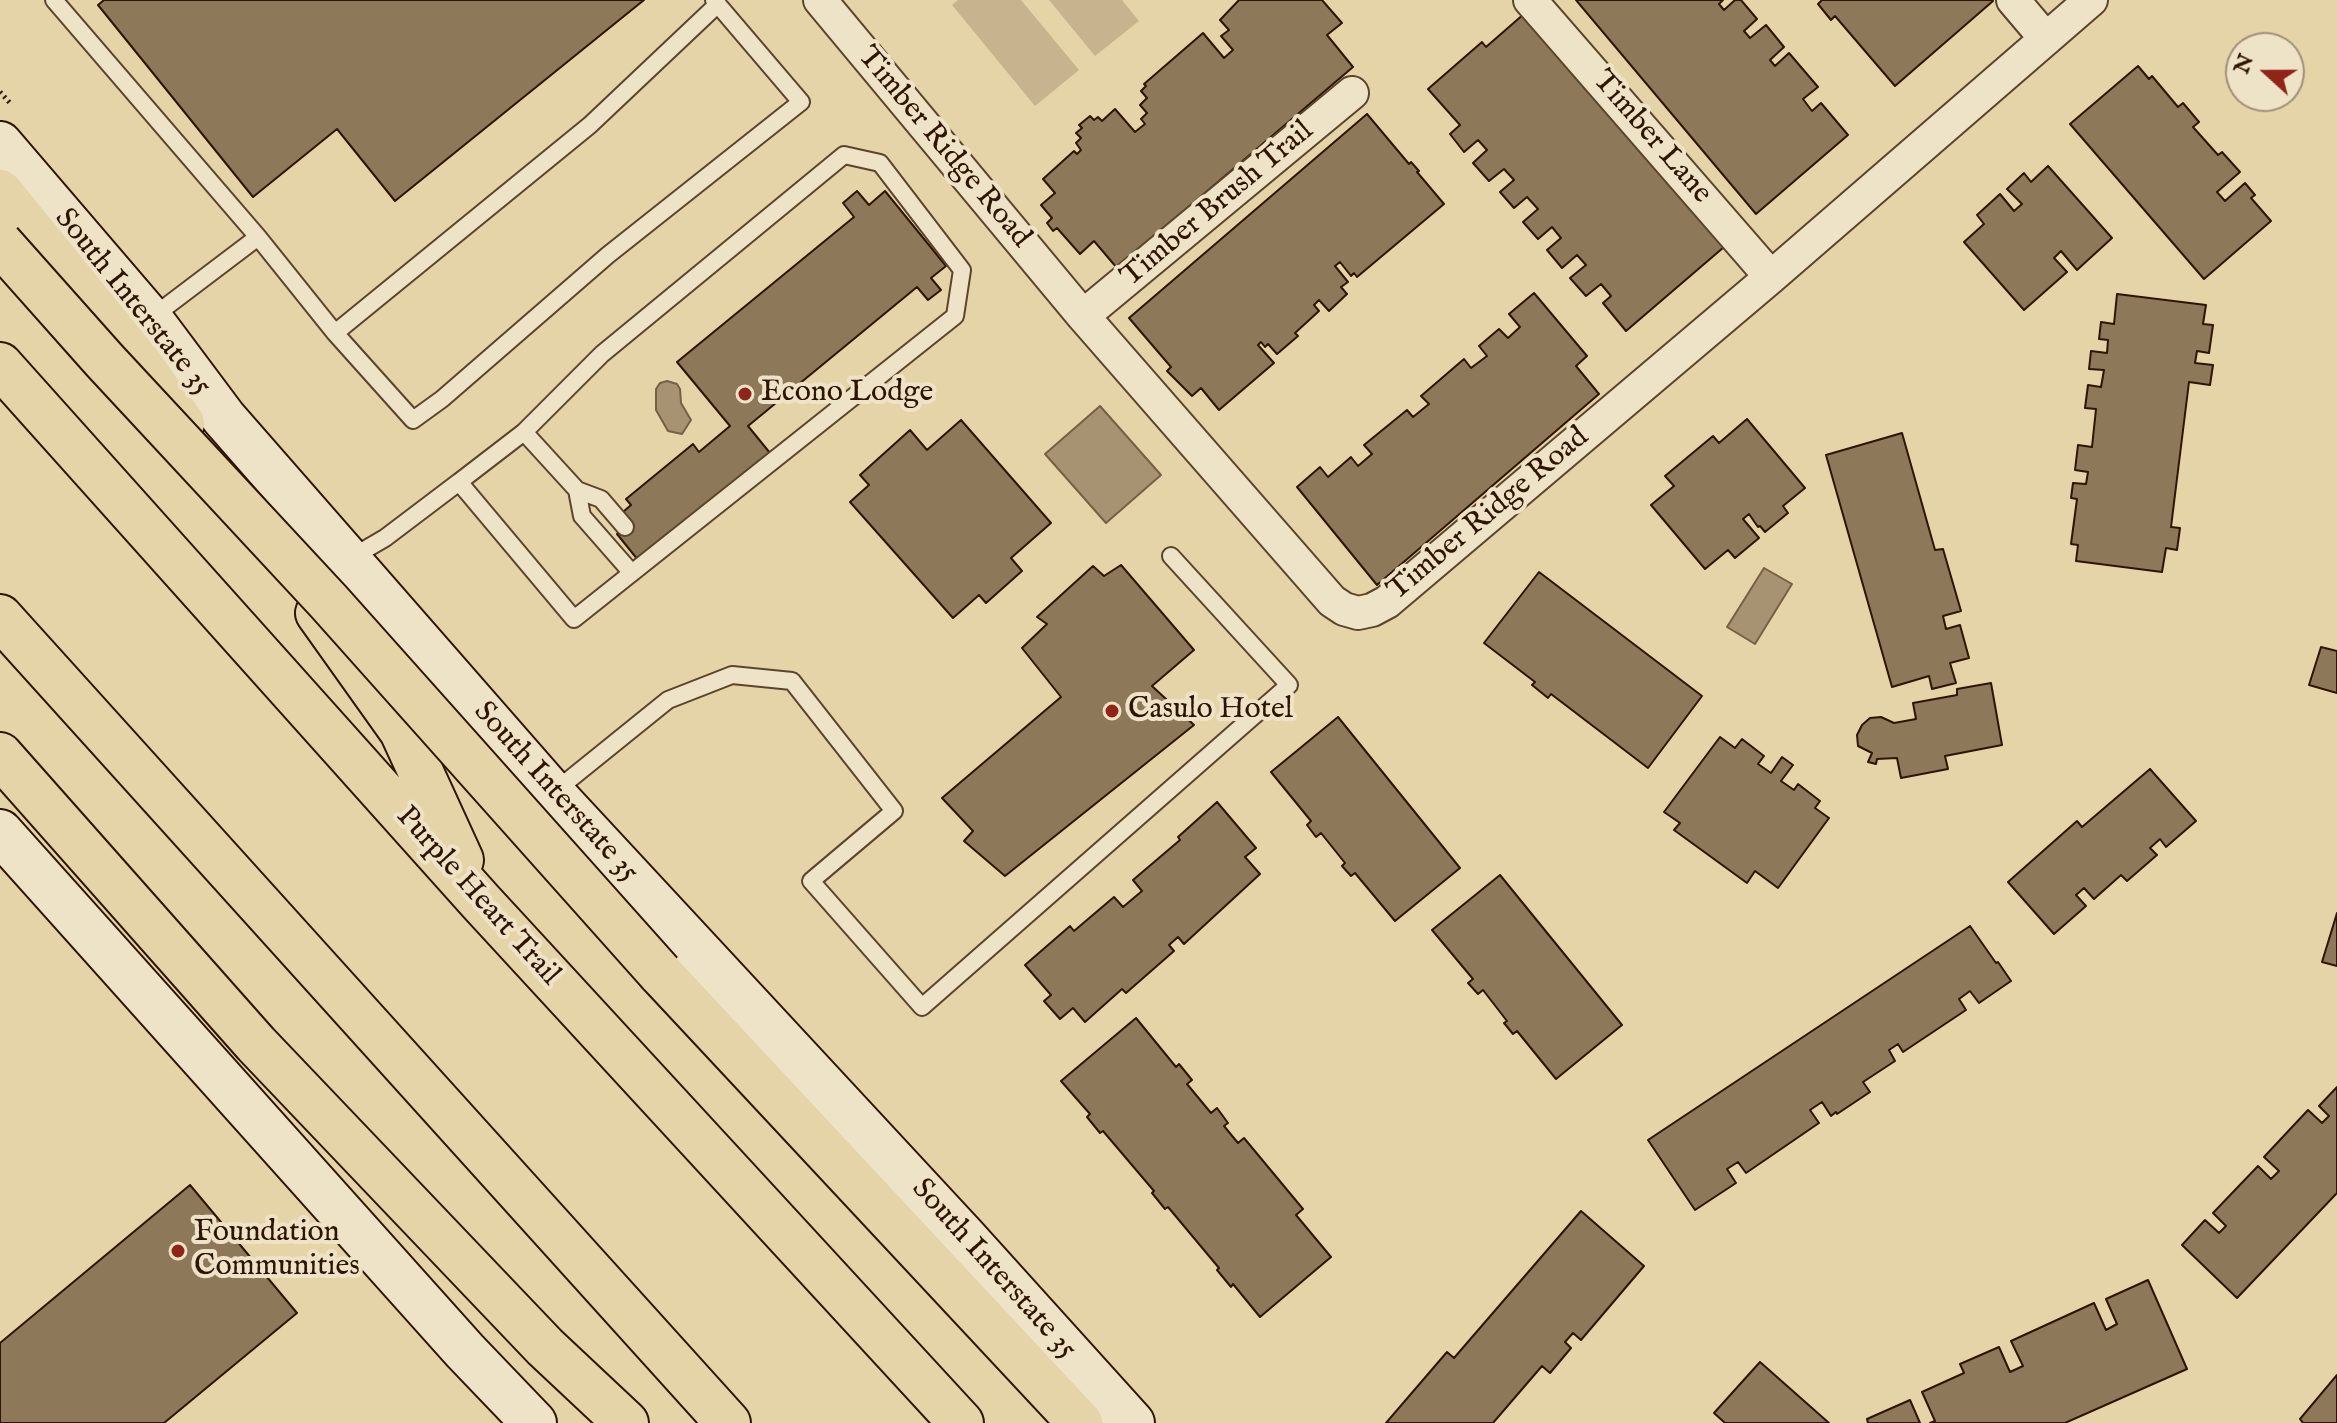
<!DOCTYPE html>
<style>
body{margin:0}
#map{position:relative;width:2337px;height:1423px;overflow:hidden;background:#e6d4a9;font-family:"IM FELL English",serif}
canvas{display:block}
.north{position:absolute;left:2225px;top:32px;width:80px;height:80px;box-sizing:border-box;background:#efe3c7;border:2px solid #a19079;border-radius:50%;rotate:291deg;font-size:22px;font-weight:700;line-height:32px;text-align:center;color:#2d1403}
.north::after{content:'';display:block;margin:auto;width:28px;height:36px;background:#8f2418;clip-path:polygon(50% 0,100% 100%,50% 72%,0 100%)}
</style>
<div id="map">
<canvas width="2337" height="1423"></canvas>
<div class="north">N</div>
</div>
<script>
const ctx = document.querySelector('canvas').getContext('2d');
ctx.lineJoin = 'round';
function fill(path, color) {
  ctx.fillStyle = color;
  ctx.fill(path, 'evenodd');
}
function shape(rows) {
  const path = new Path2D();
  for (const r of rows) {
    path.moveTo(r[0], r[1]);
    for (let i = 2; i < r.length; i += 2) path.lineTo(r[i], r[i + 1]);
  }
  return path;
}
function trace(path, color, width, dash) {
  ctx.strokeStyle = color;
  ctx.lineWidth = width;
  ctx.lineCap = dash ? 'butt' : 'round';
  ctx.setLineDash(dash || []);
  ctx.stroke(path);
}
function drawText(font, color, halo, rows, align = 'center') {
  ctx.font = font + ' "IM FELL English",serif';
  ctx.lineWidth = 8;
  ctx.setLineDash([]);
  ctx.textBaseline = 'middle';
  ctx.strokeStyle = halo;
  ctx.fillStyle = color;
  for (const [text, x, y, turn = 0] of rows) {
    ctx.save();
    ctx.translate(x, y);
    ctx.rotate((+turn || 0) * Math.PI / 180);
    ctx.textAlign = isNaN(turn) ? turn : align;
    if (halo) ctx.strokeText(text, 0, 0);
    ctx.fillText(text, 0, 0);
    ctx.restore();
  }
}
fill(shape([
 [958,0,1021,0,1079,70,1035,106,952,5],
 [1049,0,1122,0,1139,21,1095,56]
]), '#c7b38d');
const water = shape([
 [667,381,677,384,680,389,681,403,691,420,682,434,668,431,656,410,656,389,660,383,667,381],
 [1100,406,1161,475,1106,523,1045,454,1100,406],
 [1764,568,1792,584,1755,644,1727,627,1764,568]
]);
fill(water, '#a79371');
trace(water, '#766045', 2);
const building = shape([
 [104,0,644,0,395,201,337,129,253,197,98,5,104,0],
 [1239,0,1322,0,1342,23,1327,35,1353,67,1117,268,1094,241,1080,254,1057,228,1053,231,1047,223,1052,218,1041,205,1055,193,1043,179,1074,151,1077,154,1081,150,1076,143,1081,138,1076,133,1082,128,1079,125,1090,116,1094,120,1098,117,1102,121,1115,109,1135,132,1145,124,1141,119,1147,113,1140,105,1147,98,1141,91,1146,86,1144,84,1203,33,1224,58,1233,50,1221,36,1229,30,1220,20,1239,0],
 [1576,0,1723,0,1719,4,1724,10,1735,0,1741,0,1757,19,1744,31,1750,38,1766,25,1784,47,1770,60,1775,66,1789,53,1818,87,1803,99,1812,111,1821,103,1848,135,1756,214,1576,0],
 [1822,0,1992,0,1993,1,1895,86,1835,16,1831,20,1818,4,1822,0],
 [1525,13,1724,247,1626,331,1603,303,1611,296,1601,284,1586,296,1570,278,1586,265,1577,255,1562,268,1547,250,1561,238,1552,227,1538,239,1523,222,1538,209,1527,197,1514,208,1500,192,1514,180,1504,169,1489,181,1473,163,1487,150,1478,140,1464,152,1450,134,1460,125,1428,89,1482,42,1486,47,1525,13],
 [2138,66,2149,79,2152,76,2178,107,2183,103,2199,122,2193,127,2218,155,2222,152,2240,172,2217,192,2225,201,2245,183,2255,195,2251,198,2271,221,2204,279,2070,124,2138,66],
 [1367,114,1409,164,1411,162,1419,171,1417,172,1444,204,1357,277,1354,273,1351,276,1340,262,1335,266,1348,282,1341,287,1347,294,1329,311,1319,300,1314,305,1319,311,1295,333,1298,336,1277,354,1268,344,1265,347,1261,342,1258,345,1274,363,1219,410,1201,388,1192,396,1167,371,1171,367,1129,318,1367,114],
 [2048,166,2112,238,2077,270,2061,251,2054,258,2067,272,2024,310,1964,242,1984,224,1977,215,2000,194,2014,211,2022,204,2007,189,2024,173,2031,182,2048,166],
 [857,191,869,205,885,191,946,266,931,278,941,290,928,300,917,287,748,426,770,453,638,560,617,534,631,523,623,512,631,505,626,499,693,444,699,452,730,426,677,362,854,217,843,203,857,191],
 [1534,293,1587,356,1576,366,1599,394,1377,585,1297,487,1320,467,1328,477,1351,457,1358,466,1372,454,1364,445,1407,410,1413,417,1429,404,1421,396,1464,359,1471,368,1487,356,1479,346,1499,329,1508,338,1520,327,1509,314,1534,293],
 [2117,294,2206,305,2203,324,2213,325,2209,353,2197,351,2195,363,2213,365,2210,385,2189,382,2171,527,2180,528,2177,550,2166,548,2162,572,2076,561,2078,545,2071,544,2077,499,2071,498,2073,483,2086,484,2088,472,2075,470,2078,445,2092,447,2096,409,2085,408,2088,385,2101,387,2104,370,2089,369,2091,351,2107,353,2108,340,2099,339,2101,322,2114,324,2117,294],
 [1747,419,1805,488,1783,506,1788,513,1765,532,1760,526,1758,527,1749,514,1743,519,1759,538,1735,558,1728,550,1705,569,1651,505,1674,486,1665,476,1713,436,1719,443,1747,419],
 [961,420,1051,523,1011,558,1022,571,986,603,979,595,953,618,850,502,869,485,860,475,910,430,927,450,961,420],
 [1902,433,1935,550,1943,549,1961,611,1943,616,1946,629,1960,625,1969,658,1950,663,1956,683,1932,689,1929,676,1892,687,1826,455,1902,433],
 [1121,565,1194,650,1152,686,1194,725,1005,876,964,841,973,831,942,798,1061,697,1022,648,1047,624,1037,617,1093,566,1104,576,1121,565],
 [1539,572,1702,696,1648,768,1551,694,1548,698,1532,685,1535,682,1484,643,1539,572],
 [2321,647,2337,651,2337,693,2309,685,2321,647],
 [1991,683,2002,745,1945,756,1948,769,1901,778,1897,758,1877,759,1876,764,1868,762,1872,753,1858,746,1857,735,1862,725,1870,718,1881,717,1894,723,1916,719,1913,703,1957,695,1957,689,1991,683],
 [1338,717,1460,868,1395,921,1355,873,1351,876,1342,866,1345,863,1321,833,1316,837,1307,825,1311,821,1271,772,1338,717],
 [1720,737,1735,748,1742,739,1764,756,1758,764,1771,773,1782,757,1793,765,1781,781,1794,790,1798,784,1820,801,1815,808,1829,818,1778,888,1755,871,1747,883,1674,830,1680,823,1664,812,1720,737],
 [2150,769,2196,821,2166,847,2160,839,2150,848,2157,855,2127,881,2121,875,2094,899,2084,888,2076,895,2086,906,2054,934,2008,882,2077,821,2082,827,2150,769],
 [1217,802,1256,848,1245,857,1260,874,1184,944,1178,937,1169,945,1174,951,1126,993,1122,989,1085,1022,1073,1008,1060,1019,1044,1001,1051,995,1025,965,1070,926,1074,931,1114,897,1123,907,1142,891,1133,880,1180,840,1178,837,1217,802],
 [1500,875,1622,1025,1556,1079,1517,1031,1513,1034,1504,1023,1507,1021,1483,990,1478,994,1468,983,1473,979,1432,930,1500,875],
 [2337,913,2337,966,2322,962,2337,913],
 [1970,926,1996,963,1998,962,2011,981,1979,1003,1970,991,1959,999,1966,1010,1903,1052,1898,1044,1889,1050,1895,1061,1863,1082,1870,1092,1837,1114,1836,1112,1831,1116,1822,1102,1810,1110,1819,1123,1746,1173,1738,1162,1727,1169,1736,1183,1695,1210,1648,1140,1970,926],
 [1136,1018,1176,1067,1179,1064,1192,1080,1187,1084,1211,1113,1217,1108,1228,1123,1224,1126,1238,1143,1244,1138,1303,1209,1296,1215,1331,1257,1260,1317,1233,1284,1231,1287,1217,1270,1219,1268,1168,1207,1165,1209,1152,1193,1154,1191,1103,1131,1100,1133,1087,1117,1090,1114,1061,1081,1136,1018],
 [2337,1087,2337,1193,2237,1298,2182,1245,2205,1220,2219,1233,2226,1226,2213,1213,2258,1166,2271,1179,2279,1171,2264,1157,2308,1110,2322,1123,2329,1116,2319,1106,2337,1087],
 [190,1185,297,1313,164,1423,0,1423,0,1343,190,1185],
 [1581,1211,1644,1266,1581,1340,1573,1333,1565,1342,1571,1348,1550,1373,1542,1366,1493,1423,1386,1423,1447,1352,1454,1358,1581,1211],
 [2148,1280,2187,1369,2065,1423,1930,1423,1935,1421,1922,1392,1964,1373,1960,1364,1999,1347,2010,1372,2023,1366,2011,1341,2094,1303,2106,1330,2117,1324,2106,1299,2148,1280],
 [1760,1362,1829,1423,1725,1423,1714,1413,1760,1362],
 [2337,1375,2337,1423,2303,1423,2300,1419,2337,1375],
 [1910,1400,1920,1423,1868,1423,1867,1419,1910,1400]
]);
fill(building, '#8d7859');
trace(building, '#2d1403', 2);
const lane = shape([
 [54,0,258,237],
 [151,318,258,237,335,333,590,125,718,4],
 [335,333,413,420,442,399,608,255,801,102,714,0],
 [524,432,577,490,582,516,631,572],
 [577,490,601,499,625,527],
 [349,559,385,538,459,482,574,619,955,316,962,270,880,163,844,155,602,354,524,432,459,482],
 [554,792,668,700,732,675,792,681,894,811,811,881,922,1007,1289,685,1171,556]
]);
const street = shape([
 [820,0,1083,316,1332,601,1344,609,1358,613,1372,610,1387,602,1771,277,2091,0],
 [1530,0,1771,277],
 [2013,0,2046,39],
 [1083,316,1352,93]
]);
const secondary = shape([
 [0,144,150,319,224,418,552,793,964,1237,1132,1423],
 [0,832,465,1351,534,1423]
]);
const highway = shape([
 [0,192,140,364,182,423],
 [0,365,481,902,961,1423],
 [318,613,402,731,461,860],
 [0,617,728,1423],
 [0,755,256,1044,545,1347,626,1423],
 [660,973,1080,1423]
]);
trace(lane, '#5b442c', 20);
trace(street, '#5b442c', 36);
trace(secondary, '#2d1403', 48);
trace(highway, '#2d1403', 48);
trace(shape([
 [0,92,10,103]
]), '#2d1403', 5, [2, 4]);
trace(lane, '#efe3c7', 16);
trace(street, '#efe3c7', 32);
trace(secondary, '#efe3c7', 44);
trace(highway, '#e6d4a9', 44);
const highwayBridge = shape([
 [0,243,105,361,329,602,660,973]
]);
trace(highwayBridge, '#2d1403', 48, []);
trace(highwayBridge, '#e6d4a9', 44);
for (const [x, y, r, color] of [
 [745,394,8,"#8f2418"],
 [1112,711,8,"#8f2418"],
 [178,1251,8,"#8f2418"]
]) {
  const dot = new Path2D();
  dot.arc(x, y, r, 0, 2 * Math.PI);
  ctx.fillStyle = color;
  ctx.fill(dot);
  trace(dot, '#efe3c7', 3);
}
drawText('30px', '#2d1403', '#efe3c7', [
 ["Timber Lane",1651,138,49],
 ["Timber Ridge Road",943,148,50],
 ["Timber Brush Trail",1218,205,-40],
 ["South Interstate 35",132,303,51],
 ["Timber Ridge Road",1489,515,-40],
 ["South Interstate 35",555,793,48],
 ["Purple Heart Trail",477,897,48],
 ["South Interstate 35",993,1270,48]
]);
drawText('30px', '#2d1403', '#efe3c7', [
 ["Econo Lodge",761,394],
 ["Casulo Hotel",1128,711],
 ["Foundation",194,1234],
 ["Communities",194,1268]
], 'left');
</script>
